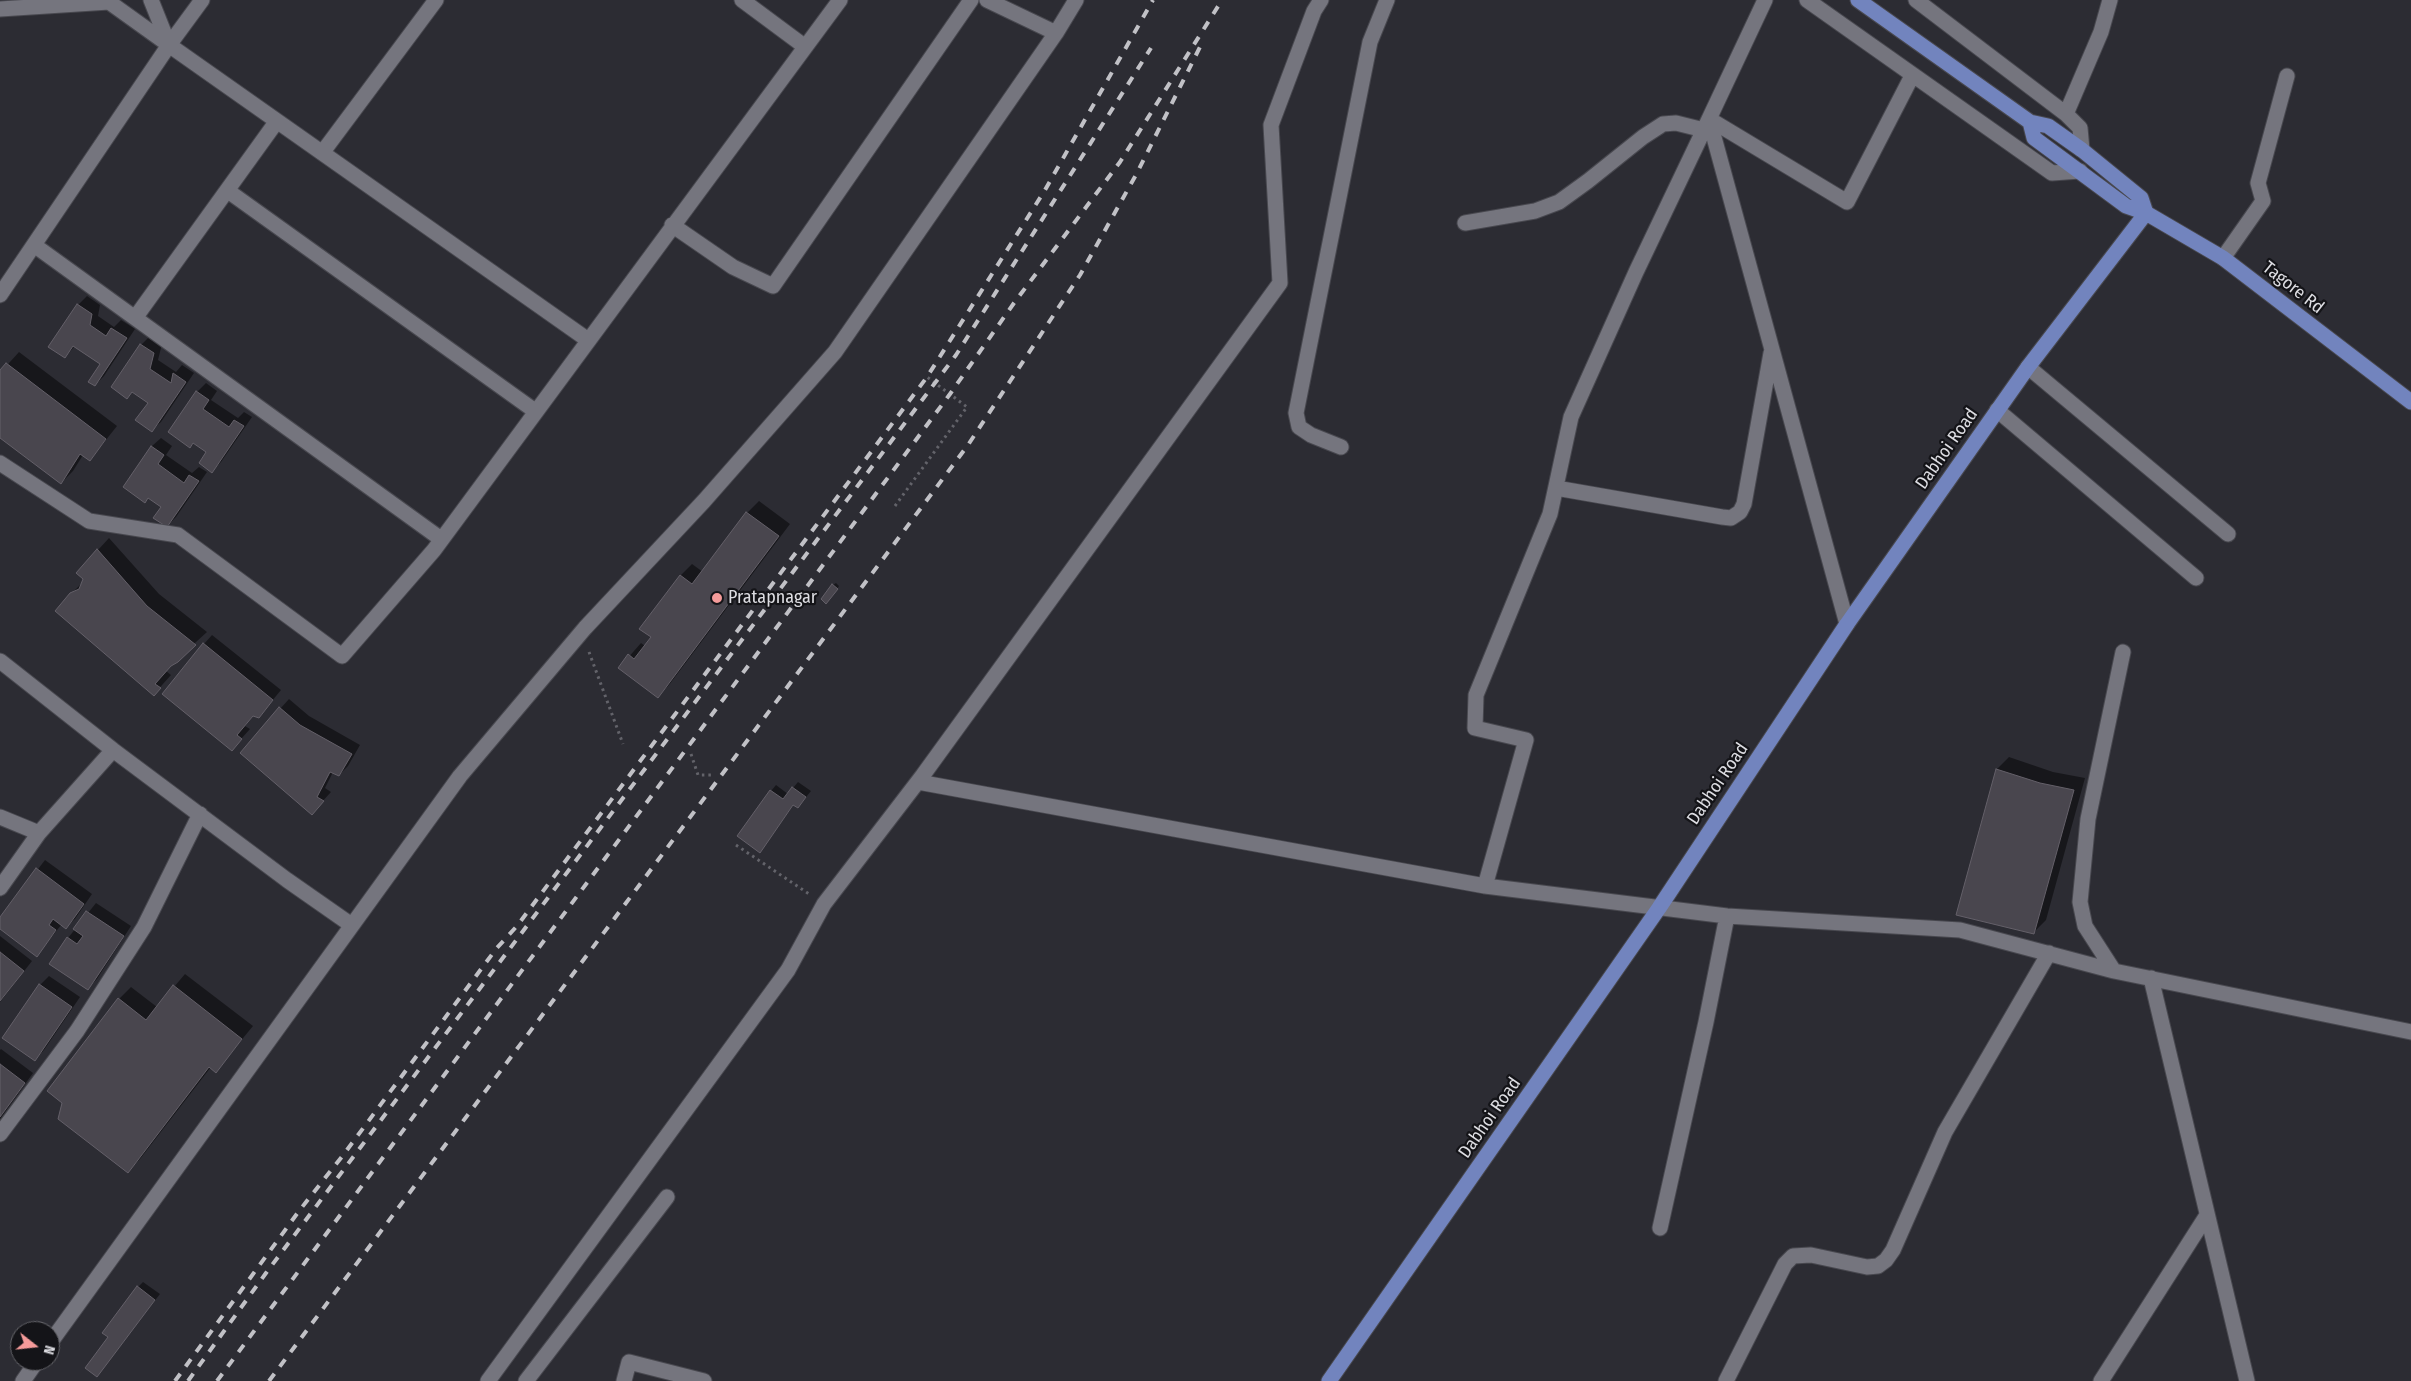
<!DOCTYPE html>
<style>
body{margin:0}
#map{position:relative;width:2411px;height:1381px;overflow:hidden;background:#2c2c33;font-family:"Fira Sans Condensed",sans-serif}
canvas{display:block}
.north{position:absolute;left:10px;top:1321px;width:50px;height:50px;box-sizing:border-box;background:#141418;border:1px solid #646469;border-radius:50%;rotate:106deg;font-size:14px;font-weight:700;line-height:20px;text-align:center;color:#dddde2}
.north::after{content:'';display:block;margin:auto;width:18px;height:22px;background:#f59b9a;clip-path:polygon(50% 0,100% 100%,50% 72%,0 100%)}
</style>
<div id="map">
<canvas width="2411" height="1381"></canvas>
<div class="north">N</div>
</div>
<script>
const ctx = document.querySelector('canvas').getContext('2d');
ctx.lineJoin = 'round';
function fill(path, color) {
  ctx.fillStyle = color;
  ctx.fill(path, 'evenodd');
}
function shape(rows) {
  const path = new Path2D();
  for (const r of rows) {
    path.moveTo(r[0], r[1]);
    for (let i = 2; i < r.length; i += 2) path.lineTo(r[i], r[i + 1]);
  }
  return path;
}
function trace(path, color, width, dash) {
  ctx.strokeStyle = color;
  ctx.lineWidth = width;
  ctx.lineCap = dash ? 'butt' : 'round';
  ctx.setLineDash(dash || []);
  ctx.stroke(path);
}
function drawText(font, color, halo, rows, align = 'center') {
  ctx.font = font + ' "Fira Sans Condensed",sans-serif';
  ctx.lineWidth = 4.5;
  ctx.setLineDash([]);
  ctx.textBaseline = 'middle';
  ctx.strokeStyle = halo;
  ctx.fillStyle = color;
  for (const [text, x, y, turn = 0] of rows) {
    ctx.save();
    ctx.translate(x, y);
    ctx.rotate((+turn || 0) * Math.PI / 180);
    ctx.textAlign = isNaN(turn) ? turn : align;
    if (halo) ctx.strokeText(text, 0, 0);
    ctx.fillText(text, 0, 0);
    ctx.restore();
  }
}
fill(shape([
 [87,296,100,305,98,316,114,327,121,320,135,329,104,376,95,385,102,364,75,346,65,357,50,346,78,305],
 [150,336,162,344,158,360,176,372,182,365,194,373,161,422,152,430,149,402,133,391,127,397,141,345],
 [19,352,117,426,90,460,83,455,73,471,61,483,0,436,0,373],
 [206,383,217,391,211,400,238,418,244,412,252,417,221,462,212,471,208,452,194,442,190,446,197,392],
 [161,438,172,446,166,455,192,473,199,467,207,472,176,517,167,526,162,507,149,497,124,487,152,446],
 [759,501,790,524,669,685,657,697,619,668,641,643,645,646,652,637,680,576,692,564,703,572,747,513],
 [109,538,159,594,207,632,173,663,166,671,171,675,154,694,71,594,83,582,98,550],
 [836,583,839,586,829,600,833,585],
 [212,635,281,690,267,707,254,715,245,726,250,729,232,749,204,644],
 [289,699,309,716,360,745,348,766,339,775,333,772,325,788,331,792,320,804,241,752],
 [2009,757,2053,772,2085,778,2046,920,2034,932,1958,914,1997,769],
 [798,782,811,791,798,807,794,804,765,845,771,791,776,785,788,794],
 [45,860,92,894,75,919,66,927,62,924,37,955,0,928,0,919],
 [96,903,131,926,97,979,88,988,68,938],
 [0,936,32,961,0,1002],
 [185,974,253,1026,216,1071,211,1067,140,1159,128,1171,119,999,131,987,157,1007],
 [49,976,80,997,44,1050,35,1059,40,985],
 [1,1049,33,1073,0,1119,0,1050],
 [143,1282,160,1294,97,1375,110,1337,138,1287]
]), '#0007');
const building = shape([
 [77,304,92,314,90,325,106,336,111,328,127,338,95,386,88,382,100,364,73,346,65,358,48,347,77,304],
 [140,344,154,353,150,369,171,383,173,373,186,382,152,432,135,420,148,403,132,392,127,399,111,387,140,344],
 [6,363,106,439,90,461,80,454,61,484,0,438,0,370,6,363],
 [196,391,209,400,203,409,229,427,234,420,244,426,212,473,199,463,206,452,193,443,190,448,168,432,196,391],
 [151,446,164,455,158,464,184,483,189,475,199,481,167,527,153,518,161,507,148,498,145,503,123,487,151,446],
 [746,512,779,536,658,698,618,668,628,654,634,659,651,637,639,629,680,575,692,584,746,512],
 [97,549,147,606,196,645,178,662,171,666,155,684,161,688,154,696,55,611,70,593,79,589,83,579,76,573,97,549],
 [832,584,838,589,826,604,821,599,832,584],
 [203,643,273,700,259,718,253,716,237,735,242,739,232,751,162,694,203,643],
 [279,707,300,725,352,754,339,776,330,772,317,797,324,801,312,815,240,753,279,707],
 [1996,769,2040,783,2074,790,2034,934,1956,915,1996,769],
 [792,787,806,797,798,808,793,805,760,853,737,836,770,790,783,799,792,787],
 [36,868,84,904,66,929,53,919,49,925,56,930,37,957,0,929,0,917,36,868],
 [86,911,124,936,88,990,49,964,67,937,77,944,83,936,73,929,86,911],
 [0,952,24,971,0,1001,0,952],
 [39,984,72,1007,35,1061,2,1038,39,984],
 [173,985,242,1039,216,1073,209,1067,128,1173,58,1119,62,1103,47,1091,118,998,146,1020,173,985],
 [0,1064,25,1083,0,1117,0,1064],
 [137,1286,155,1300,97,1377,85,1368,108,1337,102,1333,137,1286]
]);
fill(building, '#49464e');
trace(building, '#646069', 1);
const minor = shape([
 [151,0,169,45,588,340],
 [742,0,804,46],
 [987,0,1056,33],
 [1765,0,1709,119,1847,624],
 [1807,0,2052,173,2080,171],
 [1916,0,2066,114,2080,128,2082,150],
 [0,9,109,2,169,45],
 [2066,114,2101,32,2110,0],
 [322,153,436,0],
 [228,191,535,411],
 [1465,223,1535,211,1559,202,1588,181,1643,137,1663,124,1676,123,1704,130],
 [672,225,733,267,773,286,971,0],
 [34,245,441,539],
 [2223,258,2263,201,2258,183,2287,76],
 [0,295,169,45,202,0],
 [135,318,277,121],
 [2028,367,2228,534],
 [1997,410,2196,578],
 [1341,447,1311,435,1299,427,1296,413,1370,42,1387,0],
 [0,463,89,521,178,535,342,656,434,550,840,0],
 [1556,488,1722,517,1731,518,1740,512,1744,504,1771,353],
 [0,661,113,750,287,880,350,924],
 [918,782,1485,886,1727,916,1960,930,2114,971,2411,1032],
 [0,817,39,833],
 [1485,886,1526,740,1475,728,1476,695,1550,514,1571,417,1636,272,1709,119,1847,202,1912,76],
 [0,888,39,833,113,750],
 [2114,971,2085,926,2080,902,2088,819,2123,652],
 [2151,978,2247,1381],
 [0,1134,77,1031,144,927,200,814],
 [1660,1228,1706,1022,1727,916],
 [50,1343,460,776,585,628,704,501,835,352,1056,33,1076,0],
 [23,1381,37,1361],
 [488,1381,788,970,824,904,923,775,1280,283,1271,125,1314,11,1321,0],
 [526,1381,667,1197],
 [624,1381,629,1362,704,1381],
 [1726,1381,1785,1264,1793,1256,1811,1255,1867,1267,1878,1266,1886,1260,1893,1250,1945,1132,2049,953],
 [2101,1381,2207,1215]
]);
const major = shape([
 [1858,0,2030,122,2048,126,2082,150,2141,198,2146,213],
 [2030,122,2034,138,2126,206,2146,213,2223,258,2411,402],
 [1329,1381,1659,908,1847,624,2028,367,2146,213]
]);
trace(minor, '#48484f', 17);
trace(major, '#48484f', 17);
trace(shape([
 [895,506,967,407,927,377],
 [589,652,623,744],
 [691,754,698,775,712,775],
 [736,845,809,894]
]), '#63636a', 3, [2.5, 4]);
trace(minor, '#75757e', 15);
trace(major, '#7284be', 15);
trace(shape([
 [175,1381,299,1211,344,1154,496,949,517,926,927,377,1045,190,1153,0],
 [188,1381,266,1273,956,355,1151,48],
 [217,1381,950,394,1014,303,1120,162,1222,0],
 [269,1381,968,445,1080,275,1137,173,1201,45]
]), '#c1c1c6', 4, [9, 9]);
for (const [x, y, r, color] of [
 [717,598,6,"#f59b9a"]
]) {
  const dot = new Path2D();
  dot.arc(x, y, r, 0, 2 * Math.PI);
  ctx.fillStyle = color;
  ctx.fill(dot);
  trace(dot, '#141418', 2);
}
drawText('18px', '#dddde2', '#141418', [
 ["Tagore Rd",2293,288,38],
 ["Dabhoi Road",1947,449,-55],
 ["Dabhoi Road",1718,784,-56],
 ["Dabhoi Road",1490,1118,-55]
]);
drawText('18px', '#dddde2', '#141418', [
 ["Pratapnagar",728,598]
], 'left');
</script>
